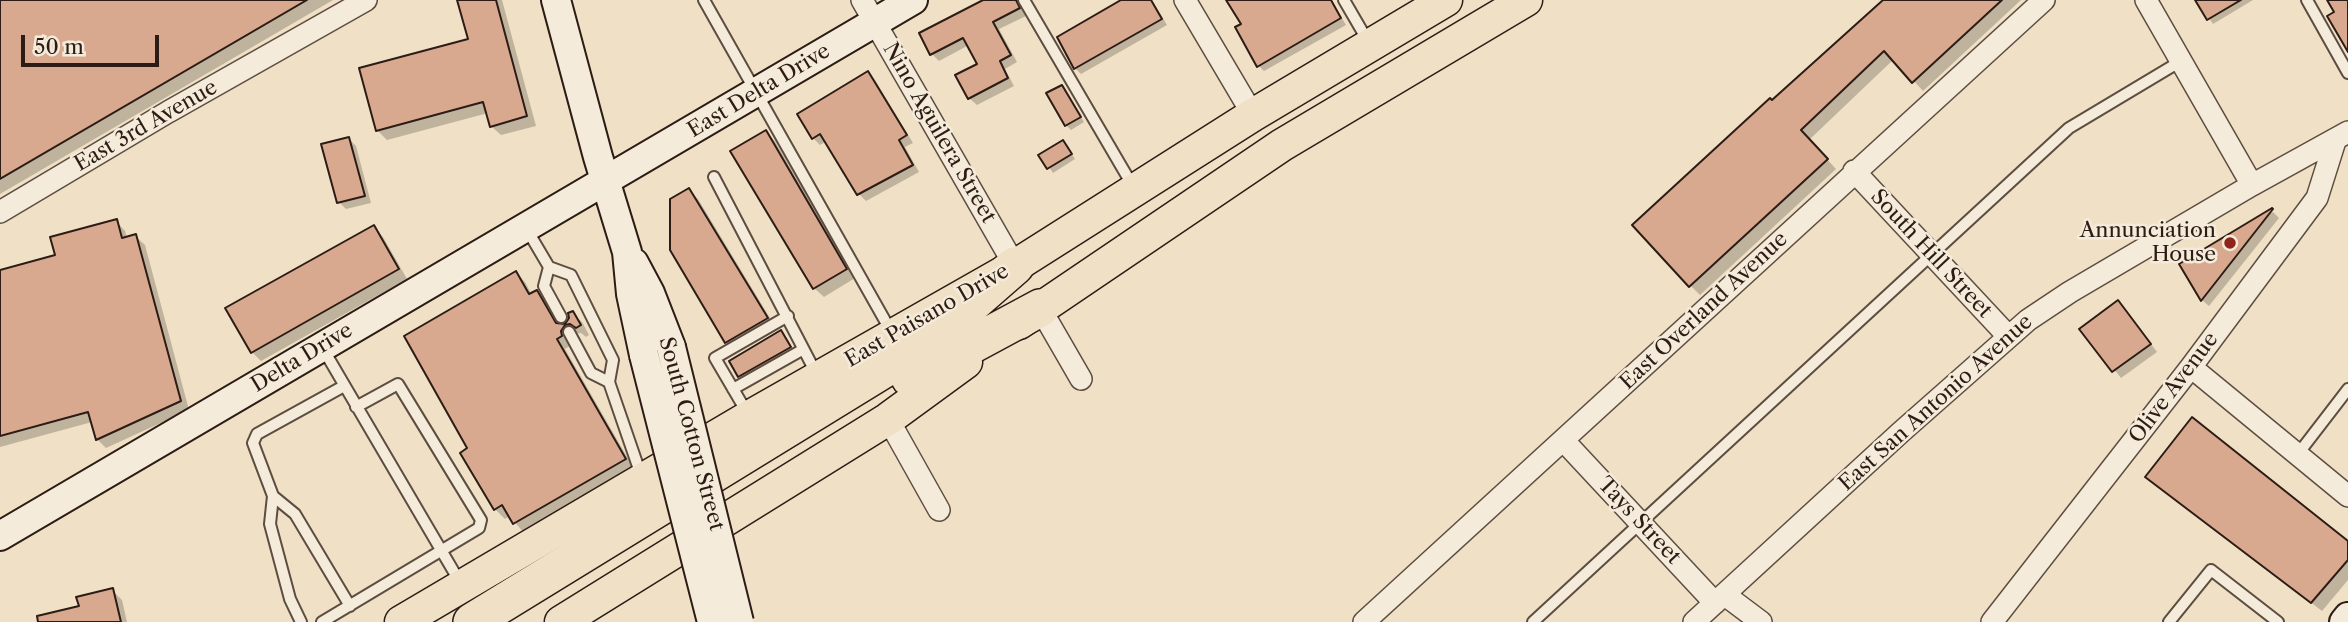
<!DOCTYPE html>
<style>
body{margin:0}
#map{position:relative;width:2348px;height:622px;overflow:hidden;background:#efe0c6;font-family:"Libre Caslon Text",serif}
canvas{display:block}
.scale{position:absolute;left:21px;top:35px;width:138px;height:32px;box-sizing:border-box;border:4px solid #2c1c15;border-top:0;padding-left:9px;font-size:21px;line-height:24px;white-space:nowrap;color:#2c1c15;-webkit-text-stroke:5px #f5ebda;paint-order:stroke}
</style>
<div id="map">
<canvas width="2348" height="622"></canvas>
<div class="scale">50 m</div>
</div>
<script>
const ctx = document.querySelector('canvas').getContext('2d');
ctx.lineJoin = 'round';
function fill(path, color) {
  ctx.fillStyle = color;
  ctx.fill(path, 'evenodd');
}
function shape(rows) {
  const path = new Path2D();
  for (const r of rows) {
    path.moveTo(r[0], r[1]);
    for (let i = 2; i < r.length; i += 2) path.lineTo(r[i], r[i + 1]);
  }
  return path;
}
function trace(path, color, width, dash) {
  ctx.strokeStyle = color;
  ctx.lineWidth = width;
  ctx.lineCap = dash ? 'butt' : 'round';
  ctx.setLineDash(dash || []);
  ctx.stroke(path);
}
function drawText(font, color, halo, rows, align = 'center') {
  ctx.font = font + ' "Libre Caslon Text",serif';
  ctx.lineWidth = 5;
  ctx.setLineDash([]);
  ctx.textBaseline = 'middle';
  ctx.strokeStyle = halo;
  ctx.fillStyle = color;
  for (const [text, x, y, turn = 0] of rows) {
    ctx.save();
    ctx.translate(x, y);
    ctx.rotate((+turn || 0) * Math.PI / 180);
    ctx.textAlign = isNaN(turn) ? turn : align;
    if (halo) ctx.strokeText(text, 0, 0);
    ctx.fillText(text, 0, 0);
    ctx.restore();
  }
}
fill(shape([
 [5,0,333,0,0,194,0,3],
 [459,0,502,0,536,126,501,135,491,126,488,113,387,140,377,130,470,40],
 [987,0,1018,0,1026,16,999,29,1017,62,1005,69,1014,86,977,105,969,98,958,76,979,65,969,45,939,61,932,54],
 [1125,0,1152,0,1167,25,1081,74,1075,68],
 [1228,0,1331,0,1346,25,1264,71,1258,65,1243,25],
 [1884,0,2021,0,1923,91,1894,59,1809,140,1836,169,1700,295,1690,285],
 [2197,0,2253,0,2213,24],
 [868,73,875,80,913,143,905,147,919,172,866,201,859,194,827,141,820,145,813,138],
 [1062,87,1084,122,1071,130,1066,125],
 [766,132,775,141,855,278,824,297,814,288],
 [349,139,356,146,371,203,346,209,339,202],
 [1067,147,1075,159,1053,173,1041,155],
 [689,190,698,199,776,328,735,352,726,342],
 [2273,212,2279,218,2209,306,2202,300,2181,265],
 [116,221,125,231,127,238,135,236,145,245,189,410,106,448,97,439,92,422,0,447,0,272,57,256],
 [373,227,383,237,407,279,261,361,252,352],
 [516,273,525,282,532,295,537,292,546,301,560,325,566,325,572,313,582,322,589,335,586,337,581,333,574,334,571,345,565,349,634,469,523,532,510,516,505,519,495,509,470,449],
 [2125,309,2157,352,2121,378,2082,329],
 [785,337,794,352,744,380,740,376],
 [2147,477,2348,544,2348,580,2322,611],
 [112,590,122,600,127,622,45,622,81,608]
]), '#0003');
const building = shape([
 [0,0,307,0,0,179,0,0],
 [457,0,496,0,527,116,490,127,483,102,376,131,359,68,468,39,457,0],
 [983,0,1016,0,1020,8,993,22,1011,55,1000,61,1008,78,968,99,955,75,977,64,963,38,930,55,919,33,983,0],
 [1121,0,1151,0,1162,19,1074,69,1057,37,1121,0],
 [1226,0,1331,0,1341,18,1257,67,1235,27,1241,24,1226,0],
 [1883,0,2002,0,1912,83,1884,51,1801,130,1828,159,1689,287,1632,225,1770,98,1772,100,1883,0],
 [2195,0,2241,0,2207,20,2195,0],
 [2327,0,2348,0,2348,52,2327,16,2334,12,2327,0],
 [868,71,907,135,899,140,913,165,857,195,820,134,812,139,797,114,868,71],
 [1062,85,1081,117,1065,126,1046,93,1062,85],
 [766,130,847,269,813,289,730,151,766,130],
 [349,137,365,196,337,203,321,144,349,137],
 [1063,140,1072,154,1047,169,1038,155,1063,140],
 [689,188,768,318,725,343,670,250,670,199,689,188],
 [2272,208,2273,209,2201,301,2179,264,2272,208],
 [117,219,122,238,136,234,181,401,96,440,88,412,0,436,0,270,55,255,50,237,117,219],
 [374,225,399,269,251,353,225,308,374,225],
 [516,271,529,294,537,290,556,323,565,324,569,318,568,313,573,311,581,325,576,328,570,324,565,325,561,331,562,336,557,339,626,459,513,524,502,505,494,510,460,453,467,448,404,336,516,271],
 [2118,300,2151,344,2112,372,2079,329,2118,300],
 [781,330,791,347,738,377,729,361,781,330],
 [2192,417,2348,541,2348,560,2311,603,2145,477,2192,417],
 [113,588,121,622,38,622,37,616,79,606,76,597,113,588]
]);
fill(building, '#d9a98f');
trace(building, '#2c1c15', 2);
const lane = shape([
 [704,0,892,333],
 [1024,0,1134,188],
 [1344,0,1369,43],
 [2307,0,2348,73],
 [714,177,817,375],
 [526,228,549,267,571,275,613,360,609,382,591,373,569,332],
 [549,267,544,286,561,317],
 [322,347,461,584],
 [609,382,641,475],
 [733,389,802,350],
 [749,416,715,358,788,316],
 [2298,454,2348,389],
 [273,496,295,514,350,606],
 [301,622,290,599,270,524,273,496,253,443,257,434,344,386],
 [322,622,479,528,481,520,398,384,356,407],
 [1533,622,2069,128,2181,61],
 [2169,622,2211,570,2278,622]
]);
const street = shape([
 [862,0,1015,266],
 [1185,0,1253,115],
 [2146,0,2252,185],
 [1854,171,2008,336],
 [0,212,168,112,366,0],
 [1040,308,1081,379],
 [2191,367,2348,496],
 [888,419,939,510],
 [1563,440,1715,603],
 [1725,595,1761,622],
 [1364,622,2044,0],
 [1694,622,1901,432,2028,320,2070,292,2252,185,2348,132],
 [1992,622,2191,367,2317,198,2335,141]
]);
const secondary = shape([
 [556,0,598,157,627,252,631,294,644,355],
 [634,263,650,293,671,347],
 [0,536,913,0],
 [2344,622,2348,617]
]);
const primary = shape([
 [1019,323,1282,145,1526,0],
 [401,622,749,417,1015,266,1253,115,1446,0],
 [561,622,888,419,966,362]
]);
const highway = shape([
 [910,378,1040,308],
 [472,622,910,353,944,328,1015,266]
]);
trace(lane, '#5d4d41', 14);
trace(street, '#5d4d41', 24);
trace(secondary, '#2c1c15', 32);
trace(primary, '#2c1c15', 35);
trace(highway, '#2c1c15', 40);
trace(lane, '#f5ebda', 10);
trace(street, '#f5ebda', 21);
trace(secondary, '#f5ebda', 28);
trace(primary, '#efe0c6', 32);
trace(highway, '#efe0c6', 37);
const secondaryBridge = shape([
 [671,347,739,622],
 [644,355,712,622]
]);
trace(secondaryBridge, '#2c1c15', 32, []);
trace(secondaryBridge, '#f5ebda', 28);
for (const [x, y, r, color] of [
 [2230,243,7,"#8f2418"]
]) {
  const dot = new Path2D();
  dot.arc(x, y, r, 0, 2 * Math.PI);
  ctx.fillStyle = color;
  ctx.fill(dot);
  trace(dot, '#f5ebda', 2.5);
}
drawText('21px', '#2c1c15', '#f5ebda', [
 ["East Delta Drive",759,91,-31],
 ["East 3rd Avenue",146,126,-30],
 ["Nino Aguilera Street",939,133,60],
 ["South Hill Street",1931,254,47],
 ["East Overland Avenue",1704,311,-43],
 ["East Paisano Drive",927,316,-30],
 ["Delta Drive",302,358,-31],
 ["Olive Avenue",2174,388,-53],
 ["East San Antonio Avenue",1936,403,-42],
 ["South Cotton Street",691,434,75],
 ["Tays Street",1639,521,47]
]);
drawText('21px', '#2c1c15', '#f5ebda', [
 ["Annunciation",2216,231],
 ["House",2216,255]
], 'right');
</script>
